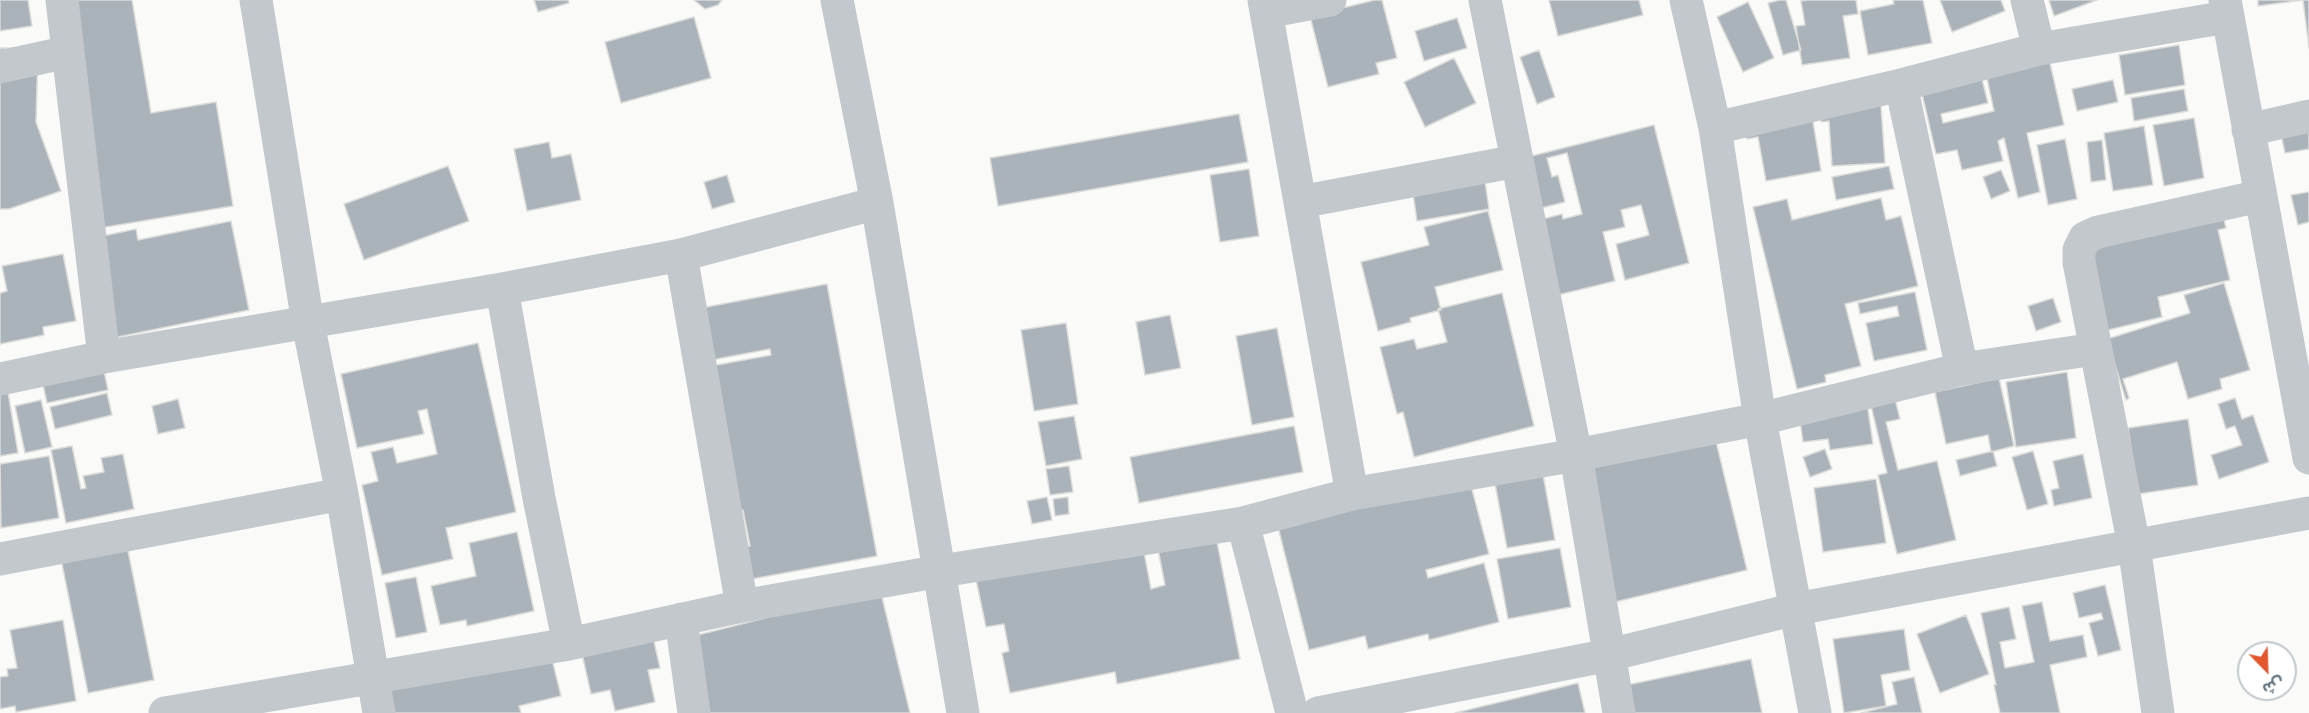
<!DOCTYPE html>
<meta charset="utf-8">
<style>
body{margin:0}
#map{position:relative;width:2309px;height:713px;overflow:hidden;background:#fafaf8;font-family:Montserrat,"Noto Sans Arabic",sans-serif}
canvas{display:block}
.north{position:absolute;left:2237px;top:641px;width:60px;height:60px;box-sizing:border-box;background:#fff;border:2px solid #c1c8cd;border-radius:50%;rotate:157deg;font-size:16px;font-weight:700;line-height:24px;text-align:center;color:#657683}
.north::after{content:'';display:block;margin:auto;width:21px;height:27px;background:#e4572e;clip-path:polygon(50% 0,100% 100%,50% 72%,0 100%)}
</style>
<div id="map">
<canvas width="2309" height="713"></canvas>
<div class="north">ش</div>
</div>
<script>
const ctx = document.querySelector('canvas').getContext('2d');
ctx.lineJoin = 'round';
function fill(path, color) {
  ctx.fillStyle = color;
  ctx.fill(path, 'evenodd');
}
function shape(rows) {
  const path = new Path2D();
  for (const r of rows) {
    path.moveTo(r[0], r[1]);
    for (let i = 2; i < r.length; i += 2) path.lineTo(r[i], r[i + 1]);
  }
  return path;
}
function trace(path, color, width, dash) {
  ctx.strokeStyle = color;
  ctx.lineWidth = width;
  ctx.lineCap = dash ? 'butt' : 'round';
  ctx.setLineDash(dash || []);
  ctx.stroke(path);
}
const building = shape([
 [0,0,28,0,32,26,0,31,0,0],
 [57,0,132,0,151,113,216,102,233,206,100,228,57,0],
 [534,0,568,0,569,3,538,12,534,0],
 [694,0,722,0,718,5,705,9,694,0],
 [1375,0,1382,0,1397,58,1376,63,1379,74,1328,87,1310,16,1375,0],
 [1549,0,1639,0,1643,15,1558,36,1549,0],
 [1780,0,1786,0,1801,50,1783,55,1768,3,1780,0],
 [1808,0,1856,0,1858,14,1843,16,1850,58,1802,65,1796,26,1805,25,1801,1,1808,0],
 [1893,0,1923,0,1932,43,1868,55,1860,11,1894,4,1893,0],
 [1940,0,2001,0,2005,11,1952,32,1940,0],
 [2049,0,2097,0,2054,16,2049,0],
 [2258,0,2309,0,2309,48,2303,0,2258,6,2258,0],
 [1748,2,1774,58,1743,72,1717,17,1748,2],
 [694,17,711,78,621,103,605,42,694,17],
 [1457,18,1467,48,1424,61,1415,31,1457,18],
 [2179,45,2185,85,2125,95,2119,55,2179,45],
 [0,48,38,49,36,122,61,191,9,209,0,209,0,48],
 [1539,50,1555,97,1537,104,1520,57,1539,50],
 [2048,54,2064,125,2027,133,2040,192,2018,198,2004,138,1998,141,2003,161,1962,170,1957,150,1936,154,1920,85,1980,71,1988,103,1941,114,1943,123,1994,111,1985,69,2048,54],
 [1454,58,1476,103,1425,127,1404,82,1454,58],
 [2113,80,2118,102,2077,111,2072,89,2113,80],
 [2184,89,2188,111,2134,121,2131,98,2184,89],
 [1880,93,1885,163,1832,166,1829,121,1821,122,1820,97,1880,93],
 [1810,103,1821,171,1766,181,1758,137,1747,139,1743,115,1810,103],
 [1239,114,1248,162,998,206,990,158,1239,114],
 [2194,118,2204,178,2164,186,2153,125,2194,118],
 [2309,124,2309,149,2285,153,2280,130,2309,124],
 [1654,125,1689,263,1625,280,1616,244,1649,235,1641,205,1621,210,1625,227,1603,232,1615,281,1554,296,1527,223,1562,214,1563,219,1582,214,1567,153,1547,158,1552,177,1558,175,1565,202,1537,209,1524,158,1654,125],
 [2144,126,2153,185,2113,191,2104,133,2144,126],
 [2065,139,2077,199,2048,205,2037,145,2065,139],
 [2102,140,2106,180,2091,182,2087,142,2102,140],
 [549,142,552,158,571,154,581,200,527,211,514,149,549,142],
 [448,166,469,221,364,260,344,204,448,166],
 [1889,166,1894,189,1836,200,1832,177,1889,166],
 [1483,168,1489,209,1417,221,1411,179,1483,168],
 [1249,169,1259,236,1220,242,1210,175,1249,169],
 [2001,170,2010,191,1991,199,1983,177,2001,170],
 [727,175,735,202,712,209,704,182,727,175],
 [2309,192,2309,222,2298,225,2291,195,2309,192],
 [1881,198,1886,220,1901,216,1918,286,1845,304,1861,366,1825,375,1826,382,1797,389,1753,207,1787,199,1792,220,1881,198],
 [2219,198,2226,228,2218,230,2230,280,2158,297,2162,317,2104,331,2086,230,2219,198],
 [1488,211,1503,270,1435,287,1441,310,1410,318,1411,322,1378,331,1361,262,1429,245,1424,227,1488,211],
 [231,221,249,310,113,338,93,238,136,229,138,240,231,221],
 [63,254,76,321,43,327,44,335,0,344,0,293,7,291,2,266,63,254],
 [2224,283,2250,370,2220,379,2222,389,2188,399,2177,362,2123,379,2129,398,2126,400,2107,339,2190,313,2184,295,2224,283],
 [827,284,877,556,741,581,735,549,750,546,743,510,732,512,706,367,771,355,770,349,706,361,696,309,827,284],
 [1915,292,1927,350,1874,361,1866,323,1899,316,1897,306,1860,314,1858,303,1915,292],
 [1502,293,1534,426,1414,457,1403,412,1397,414,1380,347,1414,339,1417,349,1447,342,1438,309,1502,293],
 [2053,298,2061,322,2036,331,2028,306,2053,298],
 [1170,315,1181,368,1145,375,1136,322,1170,315],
 [1066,323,1078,404,1034,411,1021,330,1066,323],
 [1277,328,1294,417,1252,425,1236,336,1277,328],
 [478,343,516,512,446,528,453,559,382,575,362,485,378,481,371,452,393,447,397,463,437,454,427,409,418,411,424,434,357,448,341,374,478,343],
 [102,362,108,390,47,403,41,375,102,362],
 [2067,372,2076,438,2016,447,2006,382,2067,372],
 [1999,378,2014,446,1991,452,1988,435,1946,444,1935,392,1999,378],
 [7,386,18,453,0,456,0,387,7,386],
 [1893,391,1900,419,1886,422,1898,470,1937,461,1956,540,1897,554,1878,475,1887,473,1869,397,1893,391],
 [107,393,112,415,55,429,50,407,107,393],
 [2235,398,2242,419,2253,415,2269,462,2219,479,2211,455,2242,445,2235,426,2226,429,2218,404,2235,398],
 [178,399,185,428,158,434,152,406,178,399],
 [41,400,52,447,25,453,15,406,41,400],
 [1867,403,1873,444,1830,450,1828,439,1803,442,1799,413,1867,403],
 [1074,416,1082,459,1046,466,1038,422,1074,416],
 [2188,419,2198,485,2138,494,2128,428,2188,419],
 [1294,426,1303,472,1139,503,1130,457,1294,426],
 [1714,433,1747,570,1611,603,1583,459,1714,433],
 [72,446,81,489,86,488,83,476,104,472,101,458,123,454,134,509,66,523,51,450,72,446],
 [1825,449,1832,469,1810,477,1803,457,1825,449],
 [1993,451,1997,466,1960,476,1956,460,1993,451],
 [2033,451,2048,504,2027,510,2012,457,2033,451],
 [2083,454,2092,498,2054,506,2051,490,2059,488,2053,461,2083,454],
 [49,456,59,518,1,528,0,464,49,456],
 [1069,466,1073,492,1050,495,1046,469,1069,466],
 [1542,469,1555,540,1507,548,1494,478,1542,469],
 [1469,478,1489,554,1426,570,1428,578,1484,563,1499,622,1429,640,1428,634,1368,649,1365,636,1309,650,1278,527,1469,478],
 [1876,479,1886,543,1823,552,1814,488,1876,479],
 [1047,497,1052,520,1032,524,1027,501,1047,497],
 [1068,497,1069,514,1055,516,1053,499,1068,497],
 [517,532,534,611,467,626,466,620,440,625,431,586,476,576,469,543,517,532],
 [1215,532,1240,659,1117,684,1115,672,1010,693,1002,653,1009,651,1004,624,986,627,974,570,1141,536,1151,589,1165,585,1157,544,1215,532],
 [127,546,154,680,88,693,61,559,127,546],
 [1560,548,1571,607,1508,619,1497,559,1560,548],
 [416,577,427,632,396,638,385,583,416,577],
 [2105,585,2121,650,2098,656,2089,623,2103,619,2101,613,2079,618,2073,593,2105,585],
 [880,589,910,713,705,713,686,638,880,589],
 [2042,602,2050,641,2083,635,2087,657,2050,665,2060,713,2000,713,1994,685,1996,685,1981,613,2009,607,2016,639,2000,642,2005,668,2034,662,2022,606,2042,602],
 [1966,615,1989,674,1940,693,1917,634,1966,615],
 [63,620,76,701,16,712,15,706,0,709,0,677,8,676,7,669,17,668,10,630,63,620],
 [650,624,660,668,648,670,655,702,615,711,610,690,591,694,579,640,650,624],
 [1904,629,1910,670,1881,675,1886,706,1844,713,1833,639,1904,629],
 [550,651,561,696,519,706,521,713,391,713,384,687,550,651],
 [1751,659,1762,713,1633,713,1627,685,1751,659],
 [1914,677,1922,713,1861,713,1897,704,1892,682,1914,677],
 [1578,683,1585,713,1455,713,1578,683]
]);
fill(building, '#aab3b9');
trace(building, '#dcdcda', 1.5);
trace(shape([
 [62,0,104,357],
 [256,0,308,323,342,494,379,713],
 [837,0,877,203,963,713],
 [1264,0,1352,494],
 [1485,0,1576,455,1619,713],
 [1686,0,1715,128,1760,419,1815,713],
 [2027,0,2039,49],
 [2225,0,2309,458],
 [1266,12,1330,0],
 [0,67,68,52],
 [1901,85,1962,369],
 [1715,128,1901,85,2039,49,2227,17],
 [2248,130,2309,116],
 [1300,202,1517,161],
 [681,255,742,606],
 [502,289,539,498,569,644],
 [0,379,104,357,502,289,681,255,877,203],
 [1243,523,1292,713],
 [0,559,342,494],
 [681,619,694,713],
 [165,713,569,644,742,606,941,571,1243,523,1352,494,1576,455,1760,419,1962,369,2095,349],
 [1318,713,1609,655,1796,609,2309,513],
 [2158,713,2134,546,2079,262,2079,250,2085,238,2098,232,2260,196]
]), '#c3c8cc', 33);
</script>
